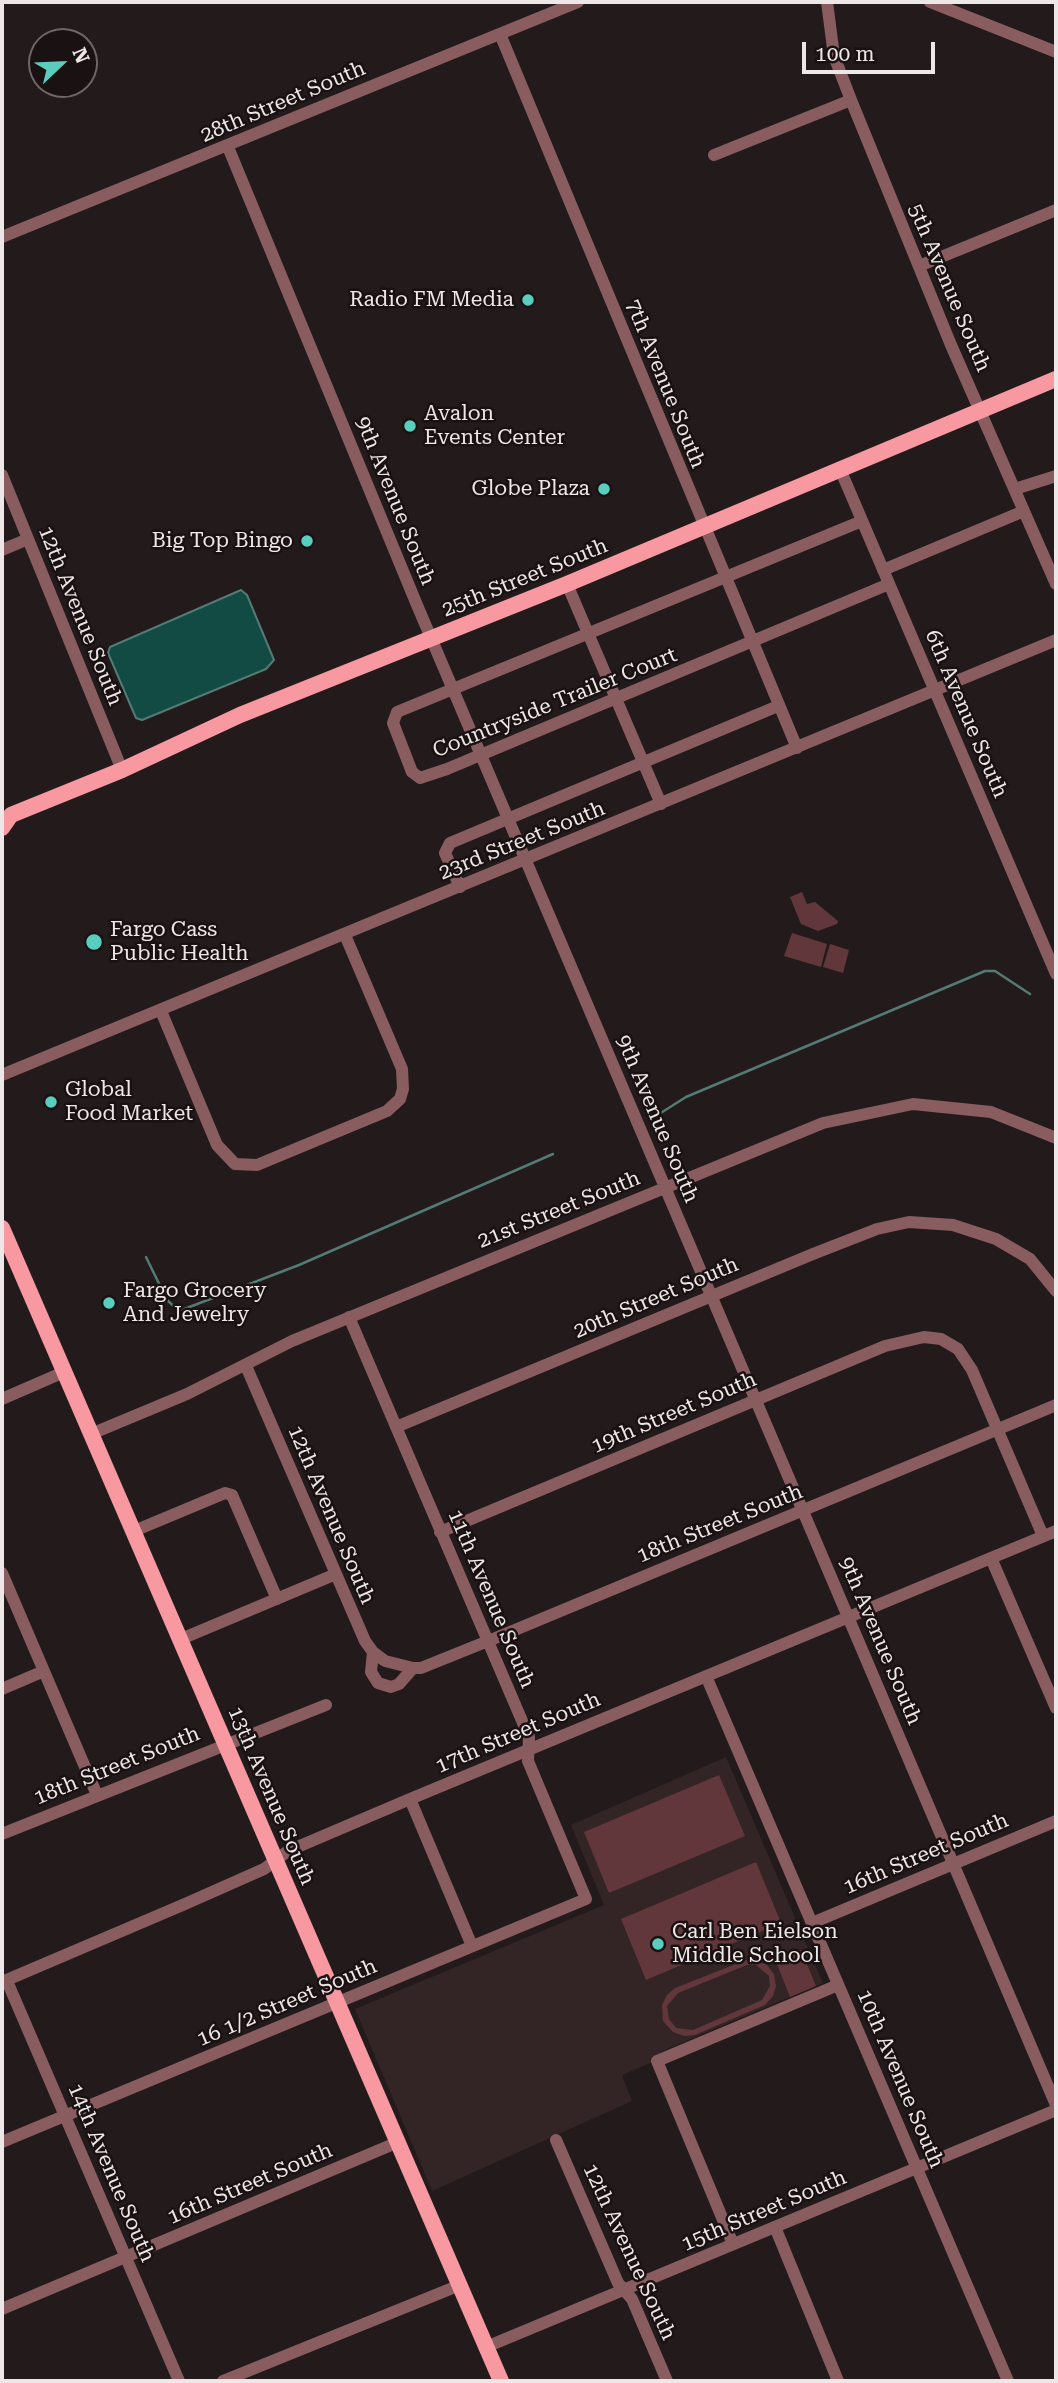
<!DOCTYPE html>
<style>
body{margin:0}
#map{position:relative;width:1058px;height:2383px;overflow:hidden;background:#231b1b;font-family:"Roboto Serif",serif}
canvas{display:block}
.frame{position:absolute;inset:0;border:4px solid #ede7e7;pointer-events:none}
.north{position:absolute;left:28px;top:28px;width:70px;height:70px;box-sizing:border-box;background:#1a1212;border:2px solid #6e6767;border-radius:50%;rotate:67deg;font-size:19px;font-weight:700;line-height:28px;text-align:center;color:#ede7e7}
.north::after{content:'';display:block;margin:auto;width:24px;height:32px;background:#59cebf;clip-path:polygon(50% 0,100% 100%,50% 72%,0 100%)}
.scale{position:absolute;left:802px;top:42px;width:133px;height:32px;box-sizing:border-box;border:4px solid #ede7e7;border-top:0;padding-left:9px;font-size:21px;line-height:24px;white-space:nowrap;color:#ede7e7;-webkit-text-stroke:5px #1a1212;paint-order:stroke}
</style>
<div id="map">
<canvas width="1058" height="2383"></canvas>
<div class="frame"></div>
<div class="north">N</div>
<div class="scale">100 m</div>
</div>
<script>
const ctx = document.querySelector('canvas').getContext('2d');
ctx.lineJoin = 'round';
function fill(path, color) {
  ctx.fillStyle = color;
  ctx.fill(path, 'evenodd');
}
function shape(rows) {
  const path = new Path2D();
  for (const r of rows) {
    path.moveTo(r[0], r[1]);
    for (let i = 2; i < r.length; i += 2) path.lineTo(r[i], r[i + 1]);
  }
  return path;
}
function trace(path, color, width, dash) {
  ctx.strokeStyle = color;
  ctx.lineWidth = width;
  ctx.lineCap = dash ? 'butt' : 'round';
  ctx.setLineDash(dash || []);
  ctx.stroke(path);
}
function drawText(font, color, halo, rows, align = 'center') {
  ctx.font = font + ' "Roboto Serif",serif';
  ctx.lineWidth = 5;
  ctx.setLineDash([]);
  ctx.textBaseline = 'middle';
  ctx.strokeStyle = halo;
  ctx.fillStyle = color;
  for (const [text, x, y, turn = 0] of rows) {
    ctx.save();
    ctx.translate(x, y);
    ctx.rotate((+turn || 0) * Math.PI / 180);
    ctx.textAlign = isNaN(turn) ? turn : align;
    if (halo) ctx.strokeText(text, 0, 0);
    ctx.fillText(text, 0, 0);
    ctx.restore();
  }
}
fill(shape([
 [726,1757,823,1983,660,2052,662,2058,622,2075,632,2101,432,2191,355,2009,604,1905,571,1825]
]), '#332425');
fill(shape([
 [802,892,807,904,815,902,838,921,837,924,818,931,801,924,790,897],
 [792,933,827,944,821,967,784,956],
 [830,944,849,950,843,973,823,967],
 [719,1775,745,1836,609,1893,584,1832],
 [756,1862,781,1923,646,1980,621,1919],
 [801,1950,816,1986,790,1997,775,1959],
 [746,1960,766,1964,774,1974,776,1986,773,1996,765,2005,695,2035,684,2036,673,2032,663,2021,662,2005,667,1995,675,1988],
 [747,1965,756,1965,769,1976,770,1986,762,2000,693,2030,676,2028,669,2019,667,2006,678,1993]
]), '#62373b');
const water = shape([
 [241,590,247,595,274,660,266,669,142,720,136,718,108,653,110,647,241,590]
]);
fill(water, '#114b44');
trace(water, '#537a75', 2);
trace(shape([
 [656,1116,686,1097,985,971,995,971,1030,994],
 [146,1257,167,1300,179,1311,299,1265,553,1154]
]), '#537a75', 2.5);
trace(shape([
 [827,2,834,56,851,100,951,345,1056,584],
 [930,2,1056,52],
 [500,34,797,748],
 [228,147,417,605,1056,2105],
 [714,155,851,100],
 [2,237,578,2],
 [919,266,1056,210],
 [840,469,1056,974],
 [2,475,122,770],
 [1015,489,1056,476],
 [862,521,397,712,393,723,412,772,420,778,447,769,889,584],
 [2,550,28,539],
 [883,570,1024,511],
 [567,584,661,804],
 [460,887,445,853,450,843,778,706],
 [161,1011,217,1145,235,1164,257,1165,387,1111,400,1099,403,1089,402,1069,345,935],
 [2,1075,1056,640],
 [246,1366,365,1641,373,1652,385,1661,413,1668,421,1668,498,1637,1056,1405],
 [2,1399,64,1372],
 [396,1427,813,1254,877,1229,909,1222,953,1225,996,1239,1030,1259,1056,1291],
 [91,1434,187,1394,292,1341,823,1123,913,1104,991,1112,1056,1138],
 [134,1531,225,1493,232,1495,277,1599],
 [440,1532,885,1346,924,1337,941,1339,958,1349,972,1370,1043,1536],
 [991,1558,1056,1708],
 [2,1573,97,1795],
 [181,1639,336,1574],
 [373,1652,371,1672,378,1683,391,1687,399,1684,413,1668],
 [706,1676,1008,2381],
 [2,1689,44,1671],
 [410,1799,472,1946],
 [2,1834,326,1705],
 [812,1923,1056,1821],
 [7,1981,179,2381],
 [2,1982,185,1904,264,1869,288,1851,410,1799,1056,1531],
 [556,2140,618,2283,632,2299,667,2381],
 [2,2142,586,1899,528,1761,529,1737,349,1317],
 [775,2227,838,2381],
 [733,2244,657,2061,838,1985],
 [2,2309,396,2143],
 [486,2347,1056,2110],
 [223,2381,460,2285]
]), '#895c5f', 12);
trace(shape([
 [2,828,11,815,122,770,240,715,567,584,1056,379],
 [2,1228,501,2381]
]), '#f899a1', 16);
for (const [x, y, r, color] of [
 [528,300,7,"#59cebf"],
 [410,426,7,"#59cebf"],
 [604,489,7,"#59cebf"],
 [307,541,7,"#59cebf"],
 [94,942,9,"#59cebf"],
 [51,1102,7,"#59cebf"],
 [109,1303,7,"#59cebf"],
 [658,1944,7,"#59cebf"]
]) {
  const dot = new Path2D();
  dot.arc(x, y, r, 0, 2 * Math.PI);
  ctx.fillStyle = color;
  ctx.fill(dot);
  trace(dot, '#1a1212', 2.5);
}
drawText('21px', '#ede7e7', '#1a1212', [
 ["28th Street South",283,102,-23],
 ["5th Avenue South",949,288,67],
 ["7th Avenue South",665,384,68],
 ["9th Avenue South",395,501,68],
 ["25th Street South",525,578,-22],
 ["12th Avenue South",80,616,68],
 ["Countryside Trailer Court",555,703,-22],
 ["6th Avenue South",966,714,67],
 ["23rd Street South",522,841,-22],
 ["9th Avenue South",657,1119,67],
 ["21st Street South",559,1210,-22],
 ["20th Street South",656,1298,-23],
 ["19th Street South",674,1413,-23],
 ["12th Avenue South",331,1515,67],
 ["18th Street South",720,1524,-22],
 ["11th Avenue South",491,1599,67],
 ["9th Avenue South",880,1641,67],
 ["17th Street South",518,1733,-23],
 ["18th Street South",117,1766,-22],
 ["13th Avenue South",271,1796,67],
 ["16th Street South",926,1854,-23],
 ["16 1/2 Street South",287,2003,-23],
 ["10th Avenue South",900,2079,67],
 ["14th Avenue South",111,2173,67],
 ["16th Street South",250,2184,-23],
 ["15th Street South",764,2211,-23],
 ["12th Avenue South",629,2252,65]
]);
drawText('21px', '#ede7e7', '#1a1212', [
 ["Radio FM Media",514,300,"right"],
 ["Avalon",424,414],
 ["Events Center",424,438],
 ["Globe Plaza",590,489,"right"],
 ["Big Top Bingo",293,541,"right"],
 ["Fargo Cass",110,930],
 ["Public Health",110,954],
 ["Global",65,1090],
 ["Food Market",65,1114],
 ["Fargo Grocery",123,1291],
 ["And Jewelry",123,1315],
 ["Carl Ben Eielson",672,1932],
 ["Middle School",672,1956]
], 'left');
</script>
